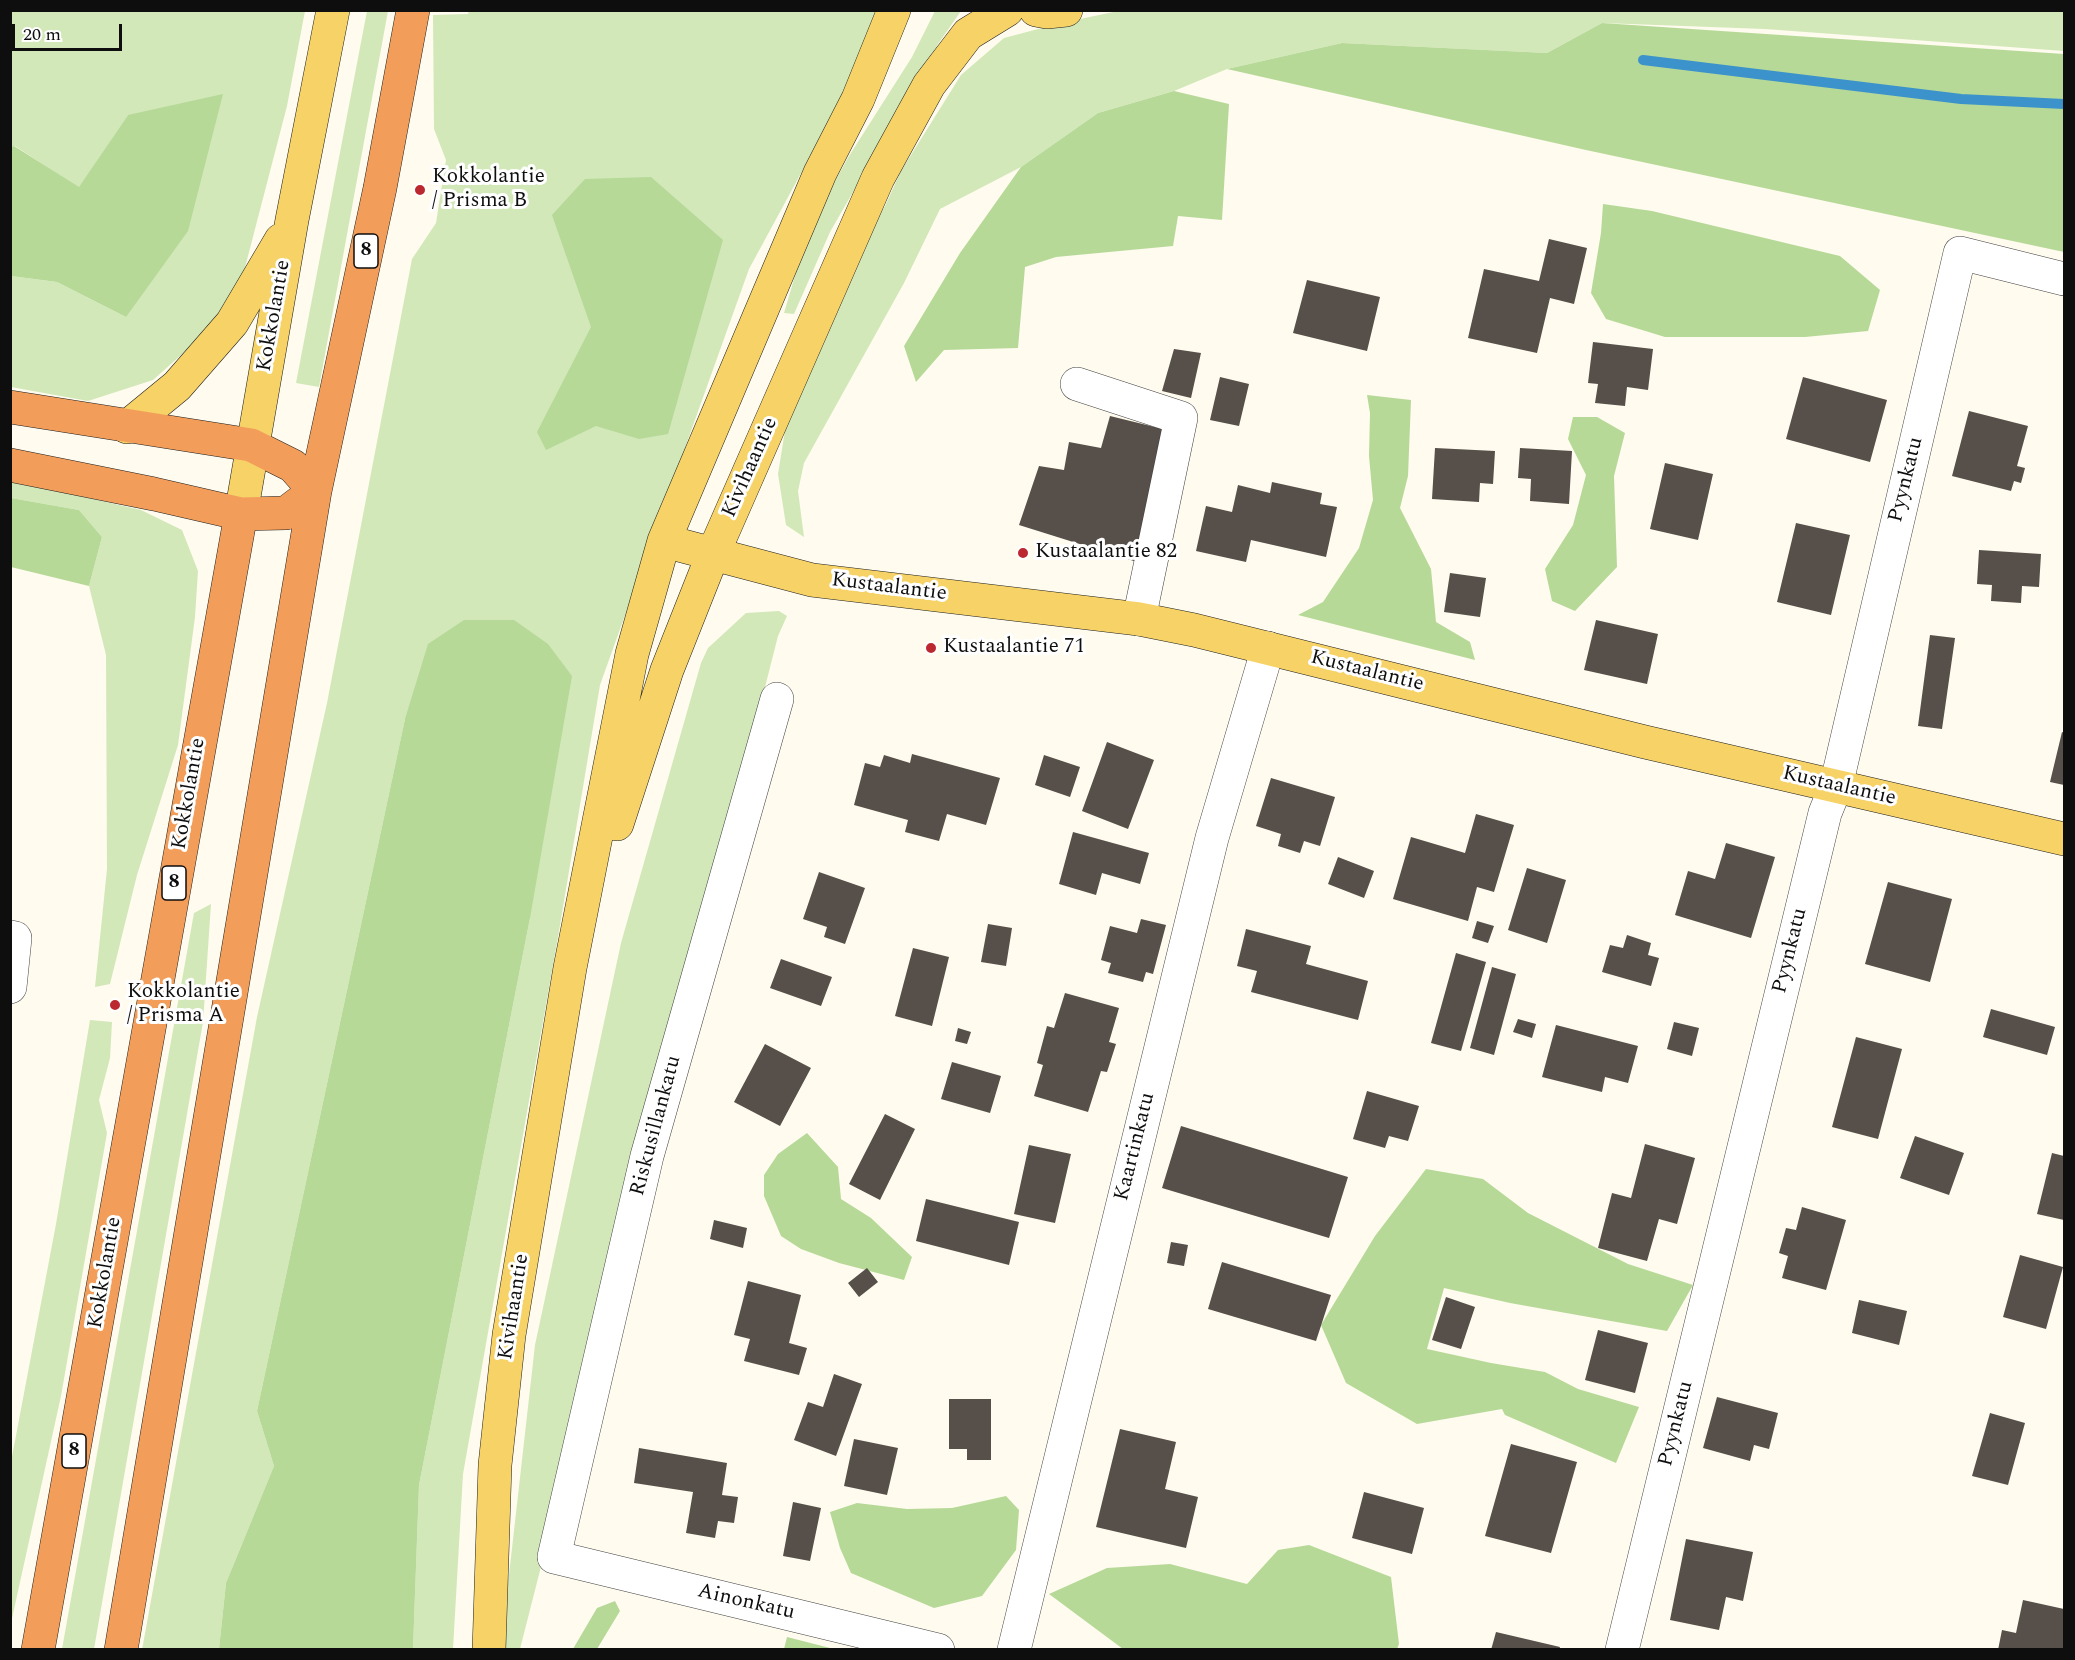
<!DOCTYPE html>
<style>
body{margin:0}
#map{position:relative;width:2075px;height:1660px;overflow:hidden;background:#fffbee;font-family:Spectral,serif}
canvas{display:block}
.frame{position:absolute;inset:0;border:12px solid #0e0e0e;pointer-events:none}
.scale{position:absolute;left:12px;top:24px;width:110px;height:27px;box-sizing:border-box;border:3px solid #0e0e0e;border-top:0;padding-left:8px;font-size:18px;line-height:21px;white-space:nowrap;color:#0e0e0e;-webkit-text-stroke:4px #fff;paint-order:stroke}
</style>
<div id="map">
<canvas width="2075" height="1660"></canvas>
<div class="frame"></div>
<div class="scale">20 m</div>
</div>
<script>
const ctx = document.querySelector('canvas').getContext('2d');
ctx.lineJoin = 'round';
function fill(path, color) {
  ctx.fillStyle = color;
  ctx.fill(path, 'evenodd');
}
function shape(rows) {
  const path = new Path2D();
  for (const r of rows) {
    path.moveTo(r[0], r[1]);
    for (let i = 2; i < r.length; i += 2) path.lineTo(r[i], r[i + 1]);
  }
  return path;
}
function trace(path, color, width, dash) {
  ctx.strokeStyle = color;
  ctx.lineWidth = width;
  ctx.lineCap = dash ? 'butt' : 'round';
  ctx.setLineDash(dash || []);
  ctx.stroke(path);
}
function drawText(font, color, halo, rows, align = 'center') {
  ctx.font = font + ' Spectral,serif';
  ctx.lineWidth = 6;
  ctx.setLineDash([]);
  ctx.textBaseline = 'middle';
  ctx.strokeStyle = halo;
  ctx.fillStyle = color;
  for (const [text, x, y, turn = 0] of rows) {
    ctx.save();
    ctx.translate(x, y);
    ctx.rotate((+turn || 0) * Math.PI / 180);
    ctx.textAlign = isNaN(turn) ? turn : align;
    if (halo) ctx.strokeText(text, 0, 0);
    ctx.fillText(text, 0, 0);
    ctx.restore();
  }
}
fill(shape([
 [469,10,882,11,870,46,749,269,600,685,559,931,463,1474,453,1649,413,1649,419,1485,530,918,405,719,257,1411,274,1466,226,1583,219,1649,142,1650,257,1017,327,703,412,259,436,223,446,160,434,129,433,15,468,14],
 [1123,10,2064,11,2064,51,1765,29,1602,23,1547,53,1342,43,1227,69,1174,91,1098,113,1021,167,940,209,904,283,804,463,798,491,804,537,786,525,778,474,788,412,865,237,885,206,901,171,961,75,1004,38,1061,23],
 [10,11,305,11,287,106,242,279,208,331,153,380,88,401,11,387,11,276,57,282,126,317,128,115,79,188,15,146,11,147],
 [367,11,388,11,319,387,296,383],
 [935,11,961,11,938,44,830,232,794,314,784,313,807,235,820,208,849,156,912,57],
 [10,480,141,510,182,530,198,571,195,617,178,745,137,875,110,984,95,987,107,869,106,655,89,586,102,537,79,510,11,498],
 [779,611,787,616,778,636,520,1649,503,1650,504,1619,535,1345,621,943,701,663,708,648,746,613],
 [211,904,203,1022,94,1649,62,1649,194,913],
 [90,1020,112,1022,110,1058,99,1100,107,1133,61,1396,11,1623,11,1462,56,1224]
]), '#d2e8b9');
fill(shape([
 [1602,23,2064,54,2064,252,1586,150,1227,69,1342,43,1547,53],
 [1174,91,1229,104,1222,220,1178,216,1173,246,1056,257,1025,267,1018,348,944,350,916,382,904,346,960,253,1021,167,1098,113],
 [223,94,188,231,126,317,57,282,11,276,11,147,14,146,79,187,128,115],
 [651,177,723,240,668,434,639,439,596,426,546,450,537,432,591,327,552,215,585,179],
 [1603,204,1652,211,1840,256,1880,290,1868,331,1805,337,1665,337,1606,319,1591,293,1601,233],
 [1367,395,1411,400,1408,476,1400,508,1431,569,1436,622,1470,642,1475,660,1298,615,1323,602,1359,548,1373,500,1369,456,1370,413],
 [1573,417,1597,417,1625,433,1614,476,1617,567,1575,611,1552,601,1545,569,1573,525,1586,475,1568,439],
 [11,498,79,510,102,537,89,586,11,567],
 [464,620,514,620,548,644,572,676,530,918,419,1485,413,1649,219,1649,226,1583,274,1466,257,1411,405,719,428,644],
 [807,1133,838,1167,841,1199,871,1218,912,1257,904,1280,839,1263,801,1249,781,1236,764,1196,764,1175,778,1154],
 [1426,1169,1483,1179,1528,1213,1628,1264,1693,1285,1667,1331,1510,1303,1444,1288,1427,1349,1491,1363,1545,1372,1578,1389,1639,1407,1616,1463,1505,1415,1502,1409,1417,1424,1346,1383,1321,1325,1375,1236],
 [1006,1496,1019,1510,1016,1550,982,1596,934,1608,851,1573,840,1548,830,1512,857,1503,907,1509,952,1508],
 [1309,1545,1391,1577,1399,1644,1397,1649,1123,1649,1049,1594,1107,1568,1170,1564,1247,1584,1278,1550],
 [615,1601,620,1611,597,1649,573,1649,597,1608],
 [787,1637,834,1649,784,1649]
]), '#b6d998');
trace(shape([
 [1643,60,1961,99,2064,104]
]), '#3c93cb', 10);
fill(shape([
 [1549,239,1587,248,1574,304,1550,298,1537,353,1468,338,1484,269,1539,281],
 [1307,280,1380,297,1367,351,1293,333],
 [1593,342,1653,349,1648,390,1627,387,1625,406,1595,403,1598,384,1588,383],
 [1174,349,1201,353,1191,398,1162,391],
 [1220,377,1249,384,1239,426,1210,420],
 [1803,377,1887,400,1870,462,1786,439],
 [1969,411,2028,426,2017,466,2025,468,2021,483,2014,481,2011,491,1952,476],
 [1110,416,1167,430,1137,562,1019,525,1039,466,1064,470,1069,442,1101,448],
 [1435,448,1495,451,1493,484,1480,483,1479,502,1432,499],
 [1520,448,1572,451,1569,504,1530,501,1531,479,1518,478],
 [1665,463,1713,474,1698,540,1650,529],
 [1272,482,1322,493,1320,504,1337,507,1326,557,1251,540,1246,562,1196,551,1206,506,1232,512,1238,485,1270,493],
 [1796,523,1850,535,1831,615,1777,602],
 [1979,550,2041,554,2039,587,2022,586,2021,603,1991,601,1992,585,1977,584],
 [1450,573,1486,578,1480,617,1444,612],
 [1596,620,1658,634,1647,684,1584,670],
 [1930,635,1955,638,1942,729,1918,726],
 [2062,732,2064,733,2064,785,2050,782],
 [1107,742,1154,760,1128,829,1082,811],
 [912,754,1000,778,986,825,947,814,939,841,905,832,908,820,854,805,865,763,880,767,884,755,910,763],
 [1044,755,1080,767,1070,797,1035,785],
 [1271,778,1335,797,1320,846,1304,841,1300,853,1278,846,1281,834,1256,826],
 [1476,814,1514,825,1494,892,1477,887,1468,921,1393,899,1411,837,1465,853],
 [1073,832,1149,853,1140,884,1102,873,1096,895,1059,884],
 [1726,843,1775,857,1751,938,1675,915,1688,871,1715,879],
 [1338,857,1374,871,1364,898,1328,884],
 [1527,868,1566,880,1547,943,1508,930],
 [819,872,865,888,845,944,824,937,827,927,803,919],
 [1888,882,1952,899,1930,982,1865,964],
 [1141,919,1166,925,1153,974,1146,972,1143,982,1108,973,1111,963,1101,960,1110,926,1137,933],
 [1477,921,1494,926,1488,943,1472,938],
 [988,924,1012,928,1006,966,981,962],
 [1246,929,1311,946,1306,964,1368,981,1358,1020,1251,992,1257,971,1237,966],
 [1627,935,1651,943,1648,955,1659,958,1651,986,1602,972,1610,945,1623,948],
 [913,948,949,957,932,1026,895,1016],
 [1456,953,1486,962,1461,1051,1431,1043],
 [781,959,832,977,821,1006,770,988],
 [1492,967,1516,974,1494,1055,1470,1048],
 [1065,993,1119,1008,1109,1042,1116,1044,1107,1072,1101,1071,1088,1112,1034,1096,1043,1065,1037,1063,1047,1026,1054,1028],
 [1991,1009,2055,1027,2047,1055,1983,1037],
 [1518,1019,1536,1024,1532,1038,1513,1032],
 [1674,1022,1699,1028,1692,1056,1667,1049],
 [1556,1025,1638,1046,1628,1083,1605,1077,1602,1092,1542,1077],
 [958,1028,971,1032,967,1044,955,1041],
 [1856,1037,1902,1049,1878,1139,1832,1127],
 [765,1044,811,1068,780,1126,734,1102],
 [952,1062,1001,1076,990,1113,941,1099],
 [1367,1091,1419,1106,1408,1141,1389,1136,1385,1148,1353,1139],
 [885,1114,915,1129,880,1200,849,1184],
 [1181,1126,1348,1177,1329,1238,1162,1188],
 [1915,1136,1964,1153,1949,1195,1900,1178],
 [1645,1144,1695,1158,1677,1224,1659,1219,1647,1261,1598,1248,1612,1193,1631,1198],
 [1029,1145,1071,1154,1055,1223,1014,1214],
 [2052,1153,2064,1156,2064,1220,2037,1214],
 [926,1199,1019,1222,1009,1265,916,1241],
 [1802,1207,1846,1220,1826,1290,1782,1278,1788,1256,1779,1253,1786,1228,1796,1230],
 [714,1220,747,1228,743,1248,710,1239],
 [1171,1242,1188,1245,1184,1266,1167,1263],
 [2020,1255,2063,1267,2046,1329,2003,1317],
 [1222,1262,1331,1295,1316,1341,1208,1309],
 [867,1268,878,1282,859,1297,848,1283],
 [748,1281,801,1295,789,1343,807,1348,799,1375,744,1361,750,1339,734,1335],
 [1446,1297,1475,1307,1461,1349,1432,1340],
 [1859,1300,1907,1311,1899,1345,1852,1333],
 [1598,1330,1648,1343,1635,1393,1585,1380],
 [834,1374,862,1384,836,1456,794,1440,808,1402,823,1407],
 [1717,1397,1778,1413,1769,1449,1754,1445,1750,1461,1703,1448],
 [949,1399,991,1399,991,1460,967,1460,967,1449,949,1449],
 [1990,1413,2025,1423,2008,1485,1972,1476],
 [1120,1429,1176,1442,1165,1489,1198,1497,1186,1548,1096,1527],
 [854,1439,898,1448,887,1495,844,1486],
 [1511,1444,1577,1462,1551,1553,1485,1536],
 [639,1448,727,1463,722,1495,738,1497,734,1523,718,1521,715,1538,686,1533,693,1492,634,1483],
 [1364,1492,1424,1508,1412,1554,1352,1538],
 [793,1502,821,1508,810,1561,783,1556],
 [1686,1539,1753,1552,1743,1601,1726,1597,1719,1630,1670,1620],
 [2023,1600,2064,1609,2064,1650,1998,1650,2002,1630,2016,1633],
 [1496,1632,1560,1647,1559,1650,1491,1650]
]), '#564f4a');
const minor = shape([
 [1077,384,1181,418,1139,619],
 [777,699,647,1156,554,1557,938,1650],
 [10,937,15,938,10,987],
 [1014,1650,1212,838,1268,648],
 [1622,1650,1825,813,1836,786,1960,253,2064,279]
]);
const major = shape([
 [1036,10,1047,12,1066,10],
 [127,427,177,386,232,323,281,240],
 [241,514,292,220,333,10],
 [664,541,812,580,1139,619,1194,630,1645,742,2064,839],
 [617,824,667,670,713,554,878,178,929,85,968,34,1007,10],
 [489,1650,495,1465,509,1335,570,968,632,654,664,541,820,173,858,99,894,10]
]);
const highway = shape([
 [10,407,251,445,293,466,315,491],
 [10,465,154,494,241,514,286,513,315,491],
 [38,1650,241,514],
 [121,1650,315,491,380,188,413,10]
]);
trace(minor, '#414141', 34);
trace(major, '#1f1f1f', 34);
trace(highway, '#1f1f1f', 34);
trace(minor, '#fff', 33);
trace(major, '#f6d267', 33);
trace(highway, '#f29d59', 33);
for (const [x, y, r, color] of [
 [420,190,6,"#bb2830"],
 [1023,553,6,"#bb2830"],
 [931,648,6,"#bb2830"],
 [115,1005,6,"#bb2830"]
]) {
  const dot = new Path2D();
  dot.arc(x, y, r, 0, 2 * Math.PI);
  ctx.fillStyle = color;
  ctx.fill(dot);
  trace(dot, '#fff', 2);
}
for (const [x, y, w] of [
 [366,251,24],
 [174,883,24],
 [74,1451,24]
]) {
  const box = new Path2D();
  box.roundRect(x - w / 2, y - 17, w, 34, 4.5);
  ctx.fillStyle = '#fff';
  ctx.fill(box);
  trace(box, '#0e0e0e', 1.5);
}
drawText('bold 20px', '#0e0e0e', null, [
 ["8",366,251],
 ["8",174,883],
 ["8",74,1451]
]);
drawText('21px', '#0e0e0e', '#fff', [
 ["Kokkolantie",432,178],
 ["/ Prisma B",432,202],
 ["Kustaalantie 82",1035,553],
 ["Kustaalantie 71",943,648],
 ["Kokkolantie",127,993],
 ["/ Prisma A",127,1017]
], 'left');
drawText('21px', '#0e0e0e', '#fff', [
 ["Kokkolantie",275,316,-80],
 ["Kivihaantie",751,468,-66],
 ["Pyynkatu",1907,480,-76],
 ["Kustaalantie",889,588,7],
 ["Kustaalantie",1367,672,14],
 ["Kustaalantie",1839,787,13],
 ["Kokkolantie",190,794,-80],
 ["Pyynkatu",1791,951,-76],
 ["Riskusillankatu",657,1126,-75],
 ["Kaartinkatu",1136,1147,-76],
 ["Kokkolantie",106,1273,-80],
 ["Kivihaantie",515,1307,-81],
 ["Pyynkatu",1677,1424,-76],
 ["Ainonkatu",746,1603,13]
]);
</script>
